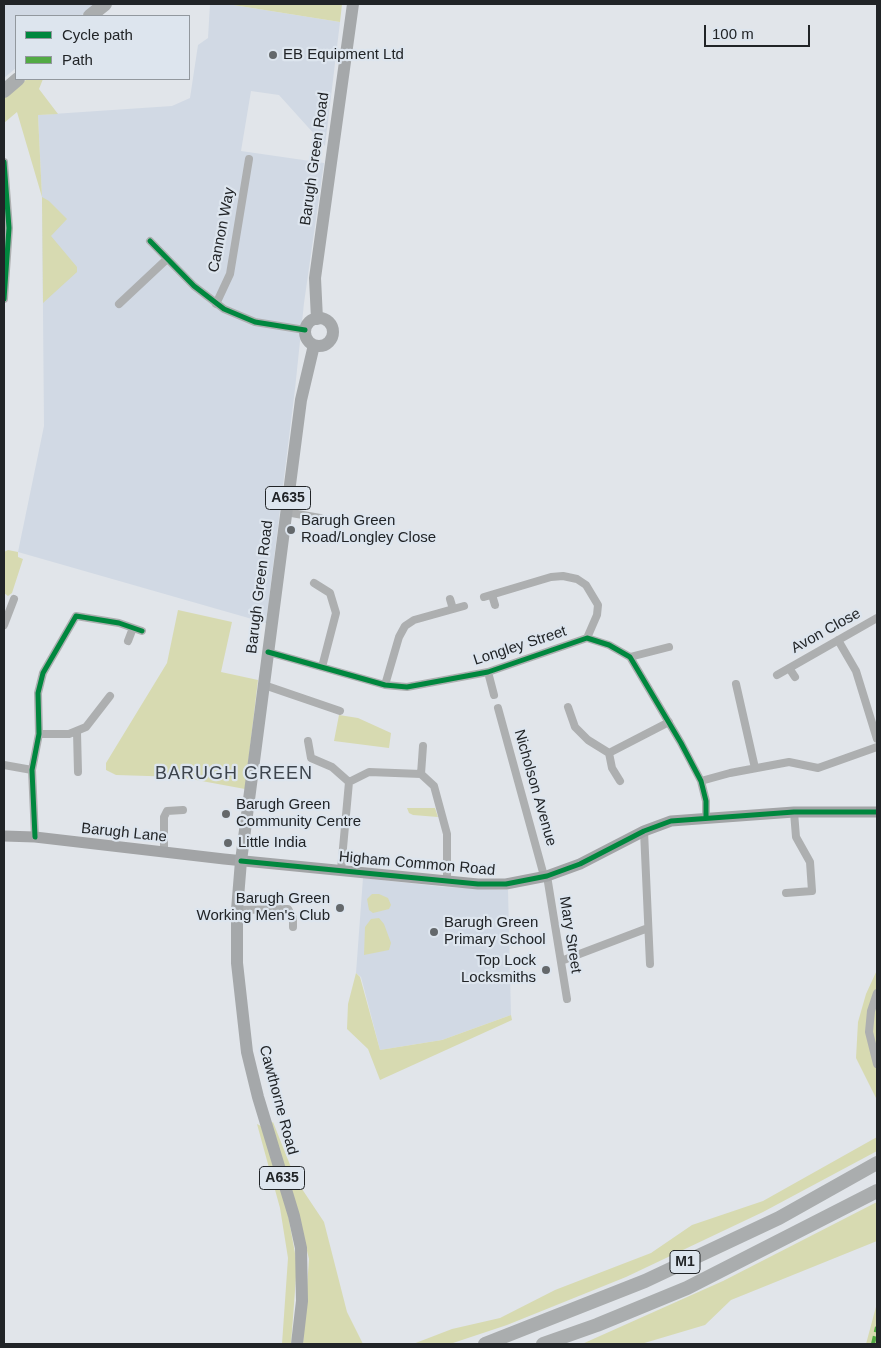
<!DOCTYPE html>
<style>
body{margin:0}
#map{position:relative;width:881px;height:1348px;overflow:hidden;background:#e1e5ea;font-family:Arial,sans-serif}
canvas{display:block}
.frame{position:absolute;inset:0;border:5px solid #212427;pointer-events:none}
.legend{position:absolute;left:15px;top:15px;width:175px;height:65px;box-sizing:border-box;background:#dde5ee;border:1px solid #92989e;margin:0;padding:6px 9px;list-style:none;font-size:15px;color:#212427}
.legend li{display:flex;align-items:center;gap:10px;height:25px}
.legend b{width:25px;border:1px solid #92989e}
.scale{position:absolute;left:704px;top:25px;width:106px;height:22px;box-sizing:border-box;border:2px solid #212427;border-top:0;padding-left:6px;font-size:15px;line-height:18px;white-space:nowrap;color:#212427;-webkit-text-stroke:4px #dde5ee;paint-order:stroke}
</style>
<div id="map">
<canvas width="881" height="1348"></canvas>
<div class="frame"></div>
<ul class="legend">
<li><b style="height:6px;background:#00873e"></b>Cycle path</li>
<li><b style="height:6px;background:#52aa44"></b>Path</li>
</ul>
<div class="scale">100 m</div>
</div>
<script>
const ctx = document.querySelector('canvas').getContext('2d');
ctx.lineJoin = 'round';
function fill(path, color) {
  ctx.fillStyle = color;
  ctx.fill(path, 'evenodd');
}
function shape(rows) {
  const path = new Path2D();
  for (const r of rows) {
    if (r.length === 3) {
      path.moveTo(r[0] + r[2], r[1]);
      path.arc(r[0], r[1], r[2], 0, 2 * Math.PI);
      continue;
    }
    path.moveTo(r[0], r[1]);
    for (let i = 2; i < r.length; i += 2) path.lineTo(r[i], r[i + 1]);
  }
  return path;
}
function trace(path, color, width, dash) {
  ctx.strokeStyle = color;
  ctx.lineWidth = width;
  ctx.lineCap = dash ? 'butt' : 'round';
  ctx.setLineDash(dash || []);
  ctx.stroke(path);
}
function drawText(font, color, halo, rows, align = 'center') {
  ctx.font = font + ' Arial,sans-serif';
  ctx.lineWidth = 4.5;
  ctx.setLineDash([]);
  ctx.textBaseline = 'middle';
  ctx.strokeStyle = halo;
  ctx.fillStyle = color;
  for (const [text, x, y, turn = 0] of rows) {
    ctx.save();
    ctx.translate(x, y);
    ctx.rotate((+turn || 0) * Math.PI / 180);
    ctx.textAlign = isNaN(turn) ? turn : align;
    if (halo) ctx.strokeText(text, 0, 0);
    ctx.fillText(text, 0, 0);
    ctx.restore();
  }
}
fill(shape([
 [4,4,95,4,81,16,16,16,16,68,4,78],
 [210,4,227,4,340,22,325,146,279,95,251,91,241,151,324,163,304,303,295,389,266,623,18,552,44,426,42,198,38,115,172,106,190,98,198,45,208,38],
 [363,878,445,887,508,890,511,1015,442,1040,380,1050,361,977,356,973]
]), '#d1d9e4');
fill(shape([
 [227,4,342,4,340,22],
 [27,79,43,79,39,89,58,114,38,115,42,197,49,201,67,219,51,236,77,267,77,272,43,303,42,197,17,112,4,123,4,98],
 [8,550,18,552,18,557,23,559,12,593,8,596,4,593,4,552],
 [178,610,232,622,221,672,258,680,245,789,180,777,116,775,106,770,106,763,167,663],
 [339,715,358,718,391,733,389,748,334,741],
 [407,808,435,808,438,817,413,815,409,813],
 [372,894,379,894,388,898,391,905,389,909,373,913,369,910,367,899],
 [379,918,384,924,391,943,389,950,364,955,365,927,371,919],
 [877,970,877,1100,856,1058,858,1022,866,994],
 [356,973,360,977,380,1050,442,1040,511,1015,512,1020,380,1080,368,1049,347,1029,348,1004],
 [273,1122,296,1180,324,1222,347,1312,363,1344,303,1344,309,1259,291,1186,270,1124],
 [257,1124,261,1126,284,1193,297,1264,291,1344,282,1344,288,1258,280,1208],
 [877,1137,877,1151,763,1212,626,1277,507,1325,450,1344,413,1344,452,1329,500,1318,555,1290,651,1253,692,1225,763,1201],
 [877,1202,877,1241,731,1300,705,1325,641,1344,582,1344,723,1281],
 [877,1303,877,1344,866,1344]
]), '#d7dab1');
trace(shape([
 [4,162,9,228,4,299],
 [150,241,194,286,224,309,255,322,305,330],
 [119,304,167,259],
 [216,304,230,274,249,159],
 [286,512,320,518],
 [314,583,330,593,336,613,322,667],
 [492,595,495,605],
 [484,597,551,577,563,576,577,579,586,585,598,605,597,615,587,638],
 [450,599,453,609],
 [4,625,14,599],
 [838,640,856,671,877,739],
 [128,641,133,628],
 [268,652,385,685,407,687,488,672,587,638,609,645,630,657,681,743,701,781,706,801,706,818],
 [630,657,669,647],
 [789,668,795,677],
 [488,672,494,695],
 [777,675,877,618],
 [736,684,755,768],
 [264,685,340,711],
 [385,685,399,637,405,626,414,620,464,606],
 [568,707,575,727,588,740,609,753,612,768,620,781],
 [498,708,544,876],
 [77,732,78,772],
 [39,734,69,734,86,727,110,696],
 [308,741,311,758,332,767,349,782],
 [609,753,669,722],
 [4,765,32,770],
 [421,774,423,746],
 [701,781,730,773,789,762,818,768,877,747],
 [644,831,650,964],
 [35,837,32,770,39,734,38,693,43,673,76,616,119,623,142,631],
 [164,852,164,817,167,811,183,810],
 [341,870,349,782,369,772,421,774,434,786,447,834,447,881],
 [547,876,567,999],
 [786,893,812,891,810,862,796,837,794,812],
 [237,910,288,909,293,918,293,927],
 [561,961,648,928],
 [877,993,871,1011,869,1032,877,1064]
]), '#adafb0', 8);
trace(shape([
 [4,836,35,837,224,859,478,884,506,884,547,876,580,864,644,831,671,821,794,812,877,812]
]), '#a2a4a6', 11);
trace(shape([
 [319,332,14],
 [317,319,315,278,353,4],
 [297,1344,302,1301,301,1248,294,1216,258,1097,247,1052,237,963,237,910,241,861,301,400,314,345]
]), '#a5a8aa', 12);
trace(shape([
 [90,16,105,4],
 [4,91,18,79],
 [485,1344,645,1281,779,1218,877,1163],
 [543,1344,597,1325,687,1288,877,1191]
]), '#aaadae', 14);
trace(shape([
 [873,1344,877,1327]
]), '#52aa44', 4, [8, 4]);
trace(shape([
 [4,162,9,228,4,299],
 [150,241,194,286,224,309,255,322,305,330],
 [268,652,385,685,407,687,488,672,587,638,609,645,630,657,681,743,701,781,706,801,706,818],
 [35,837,32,770,39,734,38,693,43,673,76,616,119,623,142,631],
 [241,861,478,884,506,884,547,876,580,864,644,831,671,821,794,812,877,812]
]), '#00873e', 5);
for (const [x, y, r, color] of [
 [273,55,5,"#64686b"],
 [291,530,5,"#64686b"],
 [226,814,5,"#64686b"],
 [228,843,5,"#64686b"],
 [340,908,5,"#64686b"],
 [434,932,5,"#64686b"],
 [546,970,5,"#64686b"]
]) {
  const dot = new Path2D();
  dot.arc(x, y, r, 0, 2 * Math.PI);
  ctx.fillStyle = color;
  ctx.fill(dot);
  trace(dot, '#dde5ee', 2);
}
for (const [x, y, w] of [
 [288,498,45],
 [282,1178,45],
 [685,1262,30]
]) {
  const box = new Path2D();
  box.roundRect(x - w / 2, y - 11.5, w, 23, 4);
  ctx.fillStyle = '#dde5ee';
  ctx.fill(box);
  trace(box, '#212427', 1);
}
drawText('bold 14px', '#212427', null, [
 ["A635",288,498],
 ["A635",282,1178],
 ["M1",685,1262]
]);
drawText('15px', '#212427', '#dde5ee', [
 ["EB Equipment Ltd",283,55],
 ["Barugh Green",301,521],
 ["Road/Longley Close",301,538],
 ["Barugh Green",236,805],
 ["Community Centre",236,822],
 ["Little India",238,843],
 ["Barugh Green",330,899,"right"],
 ["Working Men's Club",330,916,"right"],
 ["Barugh Green",444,923],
 ["Primary School",444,940],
 ["Top Lock",536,961,"right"],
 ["Locksmiths",536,978,"right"]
], 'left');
drawText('15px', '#212427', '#dde5ee', [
 ["Barugh Green Road",315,159,-82],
 ["Cannon Way",222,230,-79],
 ["Barugh Green Road",260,587,-83],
 ["Avon Close",826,631,-29],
 ["Longley Street",520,646,-18],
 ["Nicholson Avenue",535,788,74],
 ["Barugh Lane",124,833,6],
 ["Higham Common Road",417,864,5],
 ["Mary Street",570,935,81],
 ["Cawthorne Road",278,1100,75]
]);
ctx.letterSpacing = '1px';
drawText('18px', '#3d444c', '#dde5ee', [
 ["BARUGH GREEN",234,774]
]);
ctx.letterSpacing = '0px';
</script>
